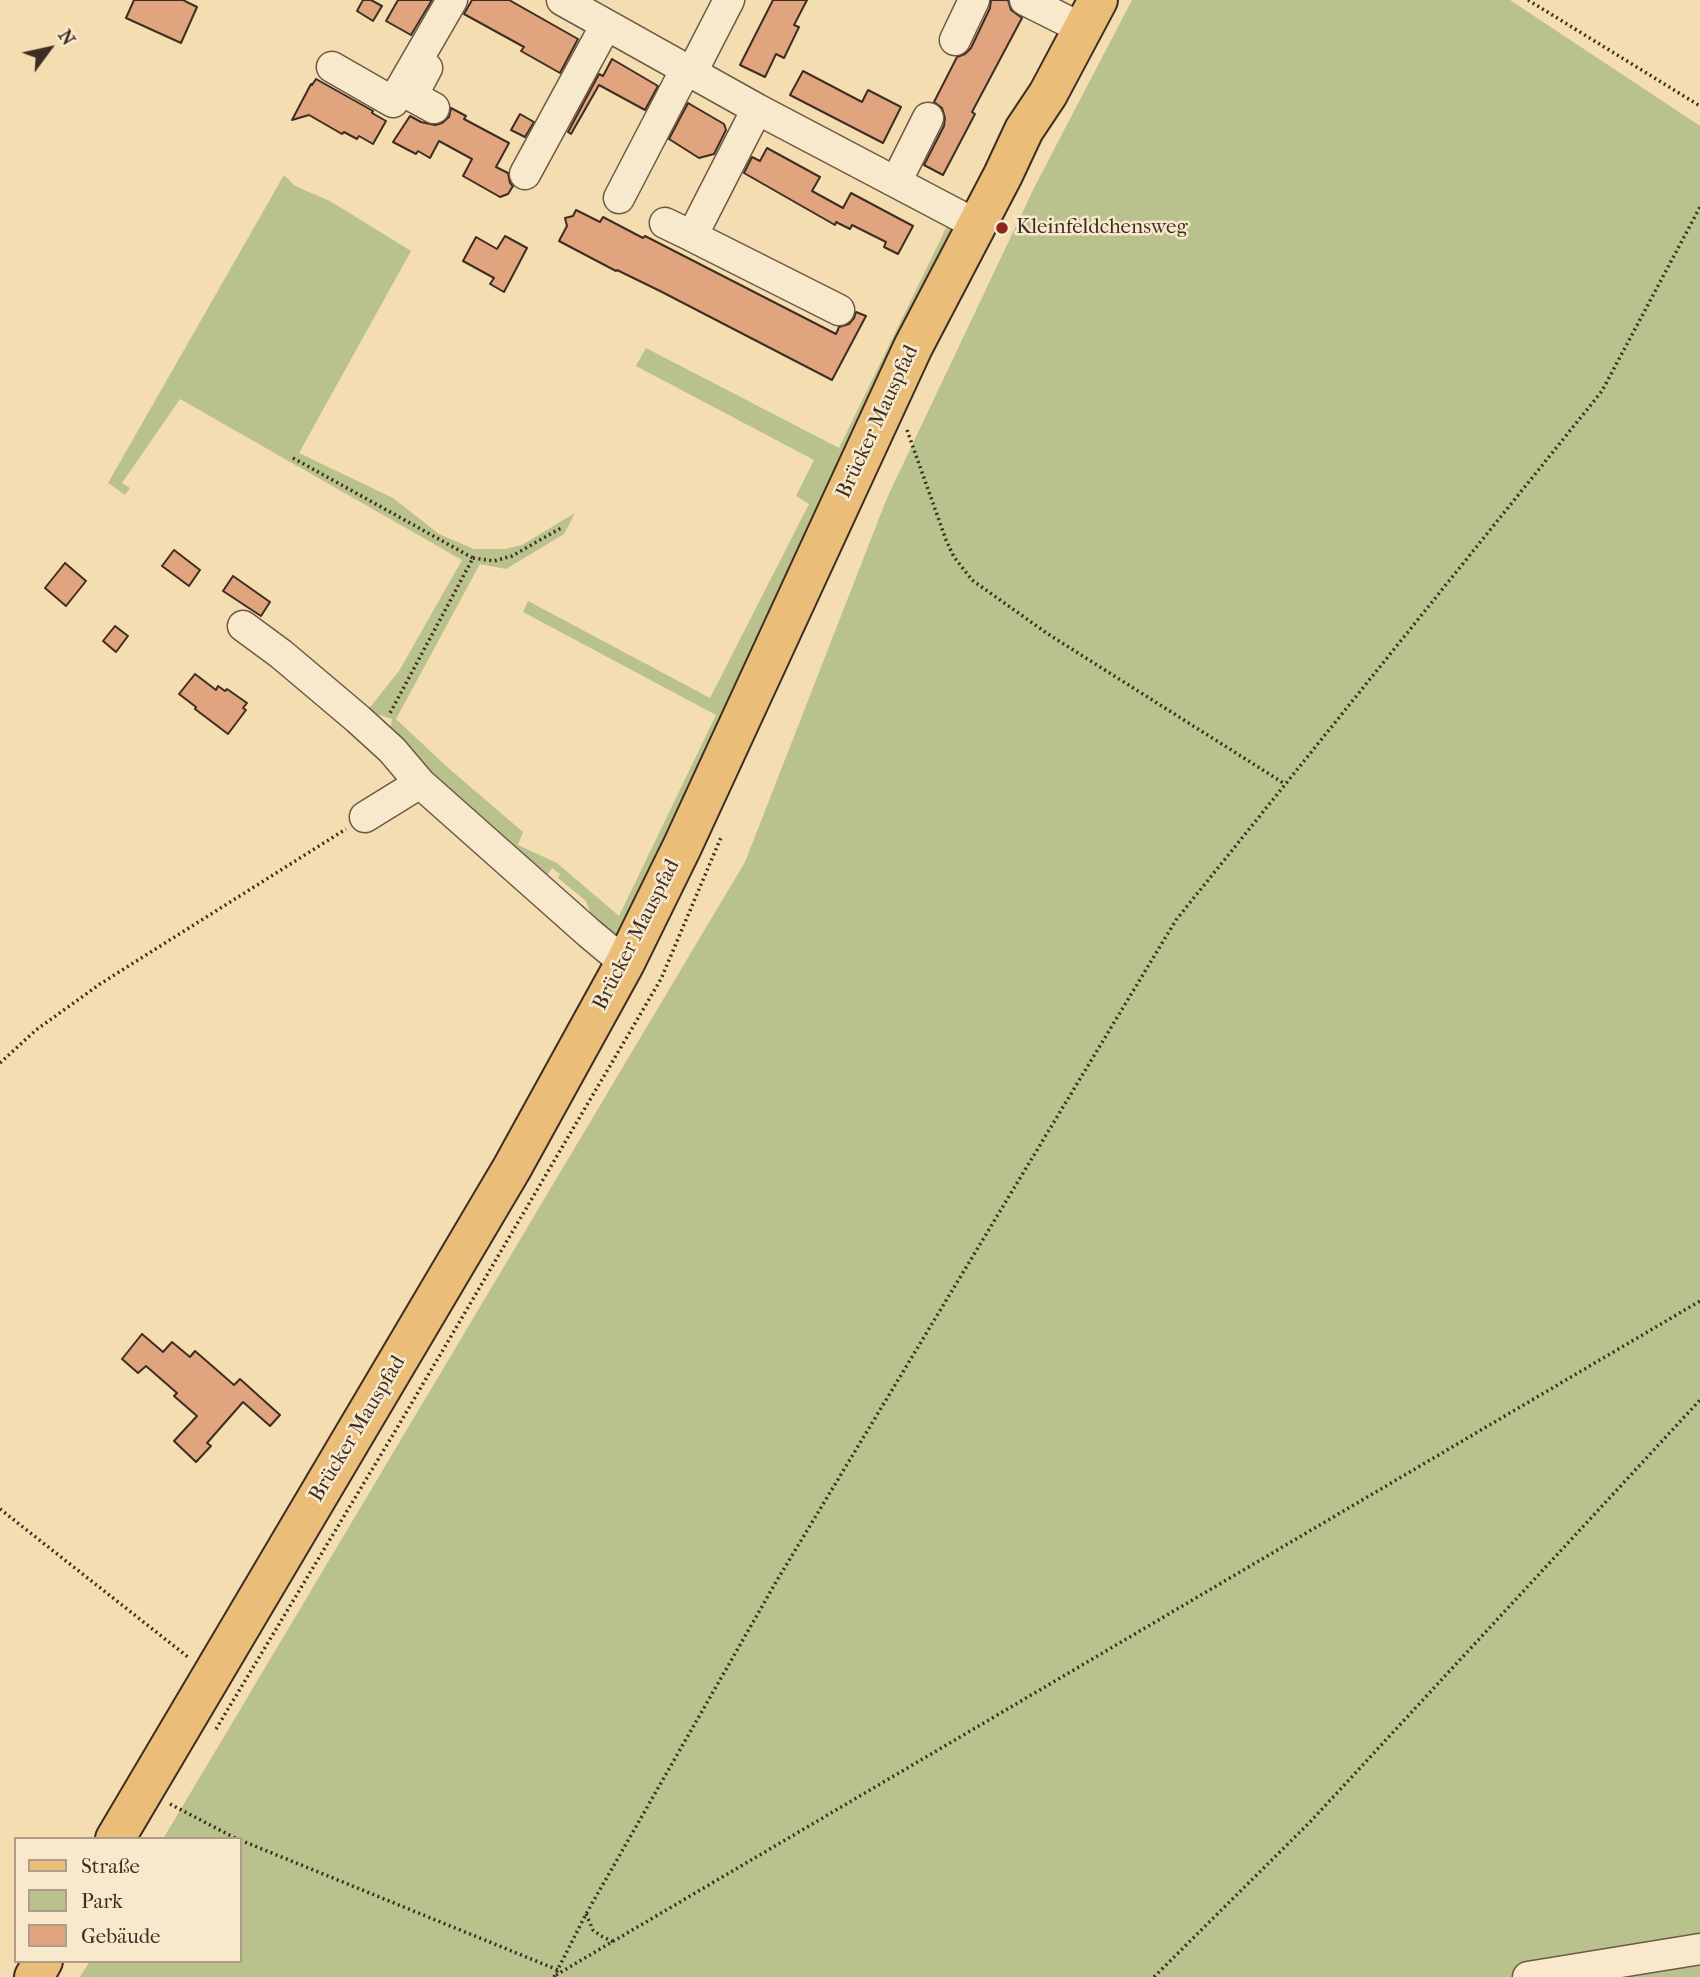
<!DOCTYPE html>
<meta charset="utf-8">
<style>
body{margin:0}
#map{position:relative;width:1700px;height:1977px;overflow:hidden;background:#f4ddb0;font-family:"IM FELL French Canon",serif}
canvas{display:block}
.legend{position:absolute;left:14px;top:1837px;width:228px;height:126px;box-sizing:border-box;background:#f8e9cc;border:2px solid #ae9e88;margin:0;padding:9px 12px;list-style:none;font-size:21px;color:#3e2d23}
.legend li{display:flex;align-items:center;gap:14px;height:35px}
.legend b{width:35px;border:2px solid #ae9e88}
.north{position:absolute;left:14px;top:14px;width:70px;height:70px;-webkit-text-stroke:5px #f8e9cc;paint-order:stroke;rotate:57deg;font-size:19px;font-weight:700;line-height:28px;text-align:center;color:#3e2d23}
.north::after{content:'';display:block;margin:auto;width:24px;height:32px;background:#3e2d23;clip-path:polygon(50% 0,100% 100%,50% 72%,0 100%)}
</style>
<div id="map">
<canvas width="1700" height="1977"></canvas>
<ul class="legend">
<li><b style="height:9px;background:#eabe78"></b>Straße</li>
<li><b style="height:19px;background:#b9c28d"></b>Park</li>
<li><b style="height:19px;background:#e0a57f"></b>Gebäude</li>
</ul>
<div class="north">N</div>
</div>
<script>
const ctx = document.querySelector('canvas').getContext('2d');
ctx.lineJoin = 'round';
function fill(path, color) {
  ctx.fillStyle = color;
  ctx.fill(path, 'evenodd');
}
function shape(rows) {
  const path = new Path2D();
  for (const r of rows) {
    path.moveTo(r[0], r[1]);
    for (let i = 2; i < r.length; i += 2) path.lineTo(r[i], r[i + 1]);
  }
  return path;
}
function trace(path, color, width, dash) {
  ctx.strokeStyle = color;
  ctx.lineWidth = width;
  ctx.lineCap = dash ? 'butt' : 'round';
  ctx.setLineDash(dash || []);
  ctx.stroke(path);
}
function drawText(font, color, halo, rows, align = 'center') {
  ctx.font = font + ' "IM FELL French Canon",serif';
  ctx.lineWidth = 5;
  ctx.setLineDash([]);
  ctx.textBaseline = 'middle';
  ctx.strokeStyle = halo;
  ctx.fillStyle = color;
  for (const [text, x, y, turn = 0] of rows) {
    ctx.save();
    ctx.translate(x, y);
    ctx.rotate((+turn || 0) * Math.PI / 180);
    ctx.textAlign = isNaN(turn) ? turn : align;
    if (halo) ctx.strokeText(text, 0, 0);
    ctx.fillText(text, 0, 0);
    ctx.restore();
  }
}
fill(shape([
 [1132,0,1510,0,1700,126,1700,1977,80,1977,90,1961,240,1961,240,1839,163,1839,745,862,887,498,1034,188],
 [284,175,295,186,330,201,411,251,299,453,393,498,439,534,474,549,505,549,522,545,575,513,564,534,506,569,480,564,396,719,446,766,523,832,518,845,557,863,619,916,716,715,523,612,528,601,710,698,809,504,796,496,814,460,636,366,646,348,839,448,949,222,952,227,953,232,678,825,615,940,594,923,586,901,558,878,560,874,552,868,545,878,556,883,558,886,555,889,455,803,390,730,392,719,367,711,399,671,462,560,180,399,122,483,130,488,125,495,108,483]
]), '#b9c28d');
const building = shape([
 [134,0,183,0,197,7,181,43,126,18,134,0],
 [363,0,371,0,382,6,373,21,357,11,363,0],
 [398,0,432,0,411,35,386,21,398,0],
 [472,0,509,0,578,39,560,73,521,51,524,47,464,14,472,0],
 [773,0,807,0,794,25,799,27,784,58,776,54,765,77,740,65,773,0],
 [991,0,1008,0,1011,10,1022,18,972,112,975,114,943,175,924,165,944,126,945,118,942,108,934,102,957,57,965,54,971,48,990,8,991,0],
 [612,59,658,86,645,110,599,85,571,134,568,132,599,74,603,76,612,59],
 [803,71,862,102,868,90,901,107,883,143,790,95,803,71],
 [316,79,373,111,372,113,386,121,373,144,359,136,357,139,344,132,342,134,309,115,292,120,311,84,312,85,316,79],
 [688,103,724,124,726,130,714,154,699,158,669,139,688,103],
 [451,108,466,116,464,119,509,143,496,167,508,173,510,183,513,186,508,194,500,197,463,176,472,159,439,141,430,158,418,151,416,154,393,142,410,116,421,122,435,125,442,123,449,117,451,108],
 [520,114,534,122,525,137,511,130,520,114],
 [767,148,820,177,812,191,843,208,851,193,913,226,898,254,884,247,886,242,852,225,850,229,836,222,835,225,744,173,752,157,760,161,767,148],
 [576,210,600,222,603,217,643,238,645,236,836,334,839,327,849,324,854,318,856,312,866,316,832,380,662,292,617,270,616,271,559,241,567,226,565,218,573,216,576,210],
 [505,236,527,248,504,292,490,284,494,278,463,261,476,237,497,249,505,236],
 [174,550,200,570,189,586,162,566,174,550],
 [65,563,86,581,66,606,45,588,65,563],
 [233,576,270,602,261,616,223,591,233,576],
 [115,626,128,636,116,652,103,641,115,626],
 [195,674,216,690,218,686,225,691,227,689,247,703,243,708,246,710,228,734,195,709,196,707,179,694,195,674],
 [142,1334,163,1352,172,1342,190,1357,195,1351,234,1385,240,1379,280,1415,270,1426,243,1402,207,1443,211,1446,196,1462,174,1441,197,1416,174,1396,177,1393,146,1366,138,1373,122,1359,142,1334]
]);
fill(building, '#e0a57f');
trace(building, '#3e2d23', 2);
const minor = shape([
 [562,0,757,109,977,225],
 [1025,0,1083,29],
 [955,40,974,0],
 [332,67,393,102,452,0],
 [427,68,412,96,434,108],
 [692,72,729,0],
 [757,109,692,236,839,310],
 [525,174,606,25],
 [896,182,928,118],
 [619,198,686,69],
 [665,223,692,236],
 [243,626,281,654,358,719,392,750,420,783,589,933,625,963],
 [365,817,420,783],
 [1528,1977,1700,1949]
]);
const major = shape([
 [115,1839,512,1168,625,963,682,847,913,347,1003,175,1024,130,1048,94,1098,0],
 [34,1977,43,1961]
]);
trace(minor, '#6c5946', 33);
trace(major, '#3e2d23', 42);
trace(shape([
 [1528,0,1700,106],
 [907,430,946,540,954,557,972,580,1048,634,1285,784],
 [293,458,473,558,389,715],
 [473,558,494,561,512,556,561,528],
 [0,1063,36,1030,100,984,346,829],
 [0,1509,188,1657],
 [216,1729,400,1423,661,979,722,835],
 [170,1804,237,1839],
 [240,1840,558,1970],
 [586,1914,593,1930,601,1936,614,1942],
 [556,1975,1700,1301],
 [554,1977,586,1914,776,1582,1176,920,1602,391,1700,207],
 [1154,1977,1311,1821,1700,1400]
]), '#3e2d23', 3.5, [2, 3.5]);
trace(minor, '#f8e9cc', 30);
trace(major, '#eabe78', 38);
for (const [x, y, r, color] of [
 [1002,228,7,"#8f2418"]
]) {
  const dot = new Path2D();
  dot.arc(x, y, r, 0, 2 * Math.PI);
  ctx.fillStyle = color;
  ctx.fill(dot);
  trace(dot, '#f8e9cc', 2.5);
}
drawText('21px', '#3e2d23', '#f8e9cc', [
 ["Kleinfeldchensweg",1016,228]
], 'left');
drawText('21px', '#3e2d23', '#f8e9cc', [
 ["Brücker Mauspfad",878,422,-65],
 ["Brücker Mauspfad",637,935,-63],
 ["Brücker Mauspfad",358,1429,-59]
]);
</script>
